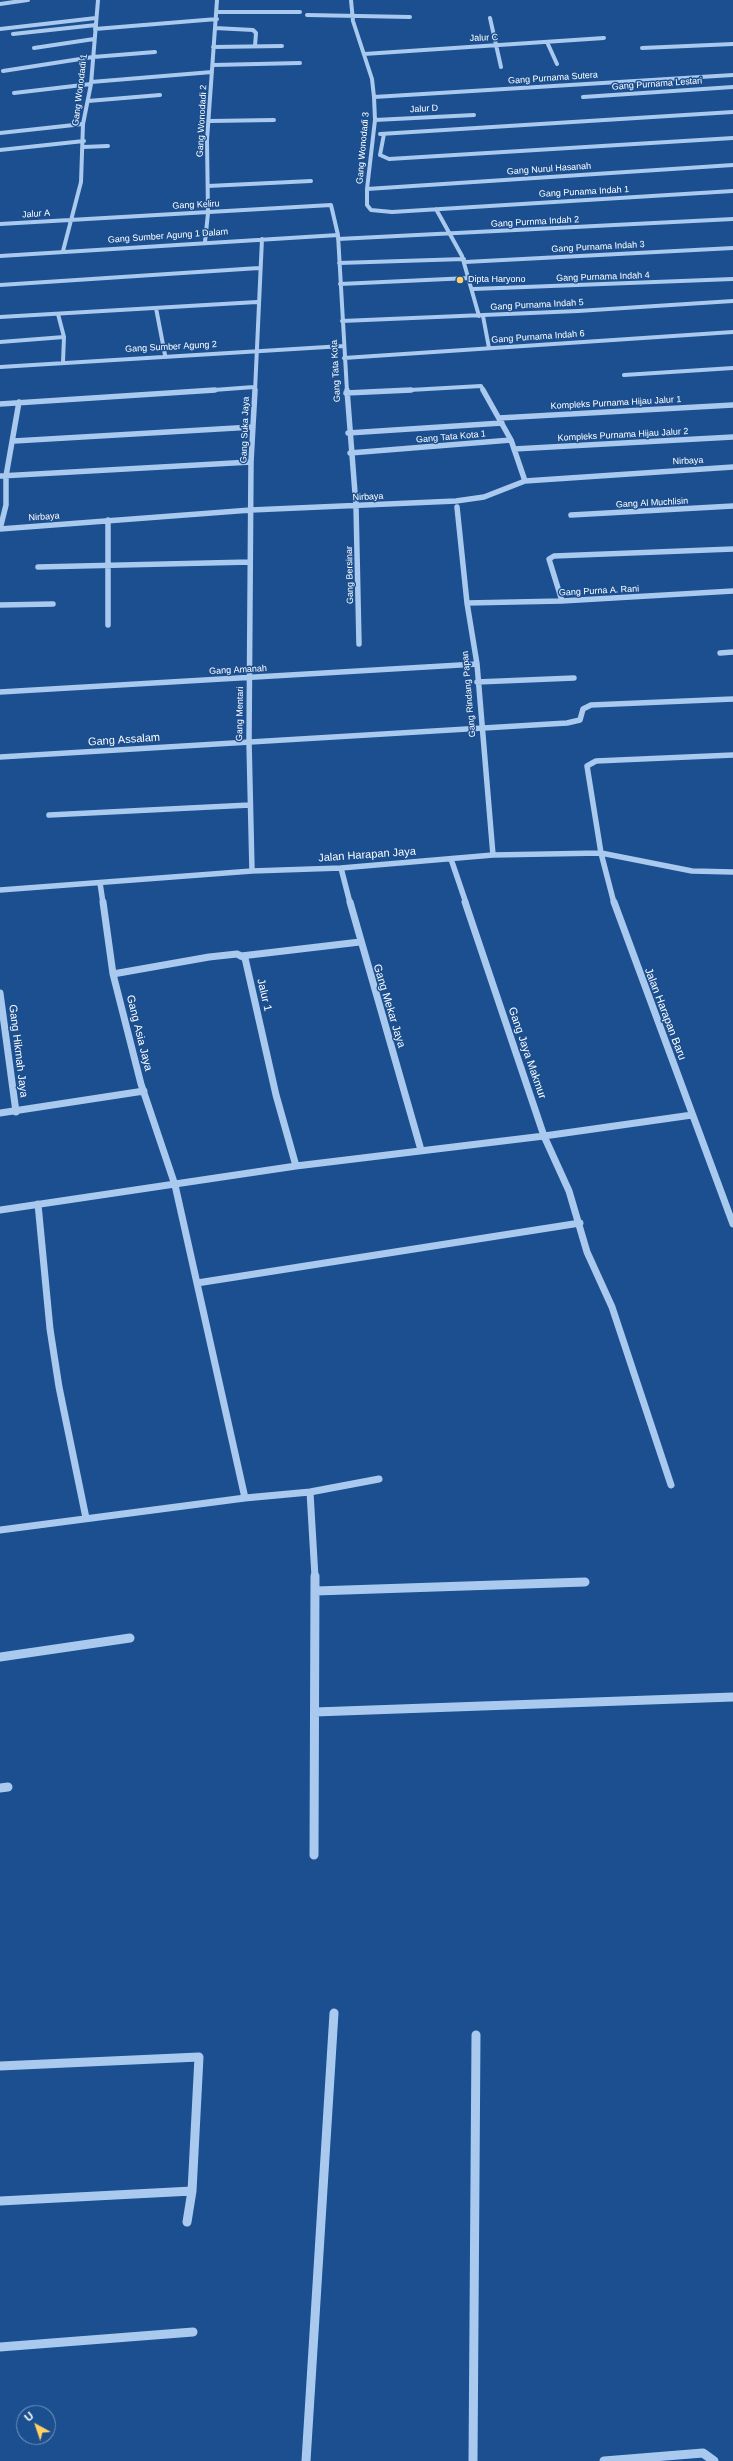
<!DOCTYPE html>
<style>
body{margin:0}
#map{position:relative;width:733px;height:2461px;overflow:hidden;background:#1b4f8f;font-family:Helvetica,sans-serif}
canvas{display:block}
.north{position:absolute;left:16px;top:2405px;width:40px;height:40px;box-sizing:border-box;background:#1b4f8f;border:1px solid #7695bc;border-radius:50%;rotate:320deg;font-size:11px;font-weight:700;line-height:16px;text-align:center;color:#fff}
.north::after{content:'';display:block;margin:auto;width:14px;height:18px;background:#ffd166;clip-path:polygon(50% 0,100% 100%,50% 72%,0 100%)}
</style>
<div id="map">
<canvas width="733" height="2461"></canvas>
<div class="north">U</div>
</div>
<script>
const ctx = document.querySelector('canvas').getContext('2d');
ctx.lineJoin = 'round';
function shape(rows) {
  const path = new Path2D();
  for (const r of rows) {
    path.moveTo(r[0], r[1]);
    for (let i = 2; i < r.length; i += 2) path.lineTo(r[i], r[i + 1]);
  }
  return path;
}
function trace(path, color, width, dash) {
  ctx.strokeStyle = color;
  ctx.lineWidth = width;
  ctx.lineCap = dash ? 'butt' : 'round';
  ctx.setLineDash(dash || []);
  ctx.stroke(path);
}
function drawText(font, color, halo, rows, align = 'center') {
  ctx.font = font + ' Helvetica,sans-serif';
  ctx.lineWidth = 3;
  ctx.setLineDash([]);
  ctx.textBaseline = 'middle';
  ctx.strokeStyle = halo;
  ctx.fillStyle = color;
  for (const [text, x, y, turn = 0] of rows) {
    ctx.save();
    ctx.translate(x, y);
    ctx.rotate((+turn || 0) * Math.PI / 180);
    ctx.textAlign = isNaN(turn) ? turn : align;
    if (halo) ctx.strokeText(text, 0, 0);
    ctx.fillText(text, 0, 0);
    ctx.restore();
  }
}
trace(shape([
 [351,0,353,21,372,79,374,97,375,120,367,189,367,205,371,210,392,212,733,191],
 [0,4,28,0],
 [217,12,300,12],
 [307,15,410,17],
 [490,18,501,67],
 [215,28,253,30,256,33,255,46],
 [0,29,96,18],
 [95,29,217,19],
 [13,34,96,25],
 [547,42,557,64],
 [213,47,282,46],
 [34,48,94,39],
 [642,48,733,44],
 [364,54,604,38],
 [213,65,300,63],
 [3,71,93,57,155,52],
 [91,82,212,72],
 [14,93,91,84],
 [374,97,733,75],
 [583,97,733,87],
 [88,101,160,95],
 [375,120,474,115],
 [210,121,274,120],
 [0,133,83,124],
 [380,134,733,112],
 [384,134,380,155,389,159,733,138],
 [83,147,108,146],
 [0,150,84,141],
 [208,186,311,181],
 [367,189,733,165],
 [436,209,462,256,479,316],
 [0,224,331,205,338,235,347,391],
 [338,239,733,219],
 [205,242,208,213,207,140,217,0],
 [63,251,81,182,83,124,91,84,98,0],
 [0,256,338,235],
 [465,262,733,248],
 [339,263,464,259],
 [340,284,469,278],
 [0,285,259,268],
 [473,289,733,279],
 [156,308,165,355],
 [58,314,64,337,63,362],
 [483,316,489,348],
 [0,317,257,302],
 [342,321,578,311,733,301],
 [0,342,64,337],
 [344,358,733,332],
 [0,367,343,346],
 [624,375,733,368],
 [200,391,254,387],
 [255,391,262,239],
 [392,391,481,386,484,391]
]), '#a9c9ee', 4);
trace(shape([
 [347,390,356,506,359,644],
 [483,390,511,440],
 [346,393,411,390],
 [0,404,215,390],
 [499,418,733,405],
 [348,433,502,423],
 [14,441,253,427],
 [514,449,733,437],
 [350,453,511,440,525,481],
 [0,476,251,462],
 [457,507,467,603,477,664,493,855],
 [571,515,733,506],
 [108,520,108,625],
 [0,529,251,510,456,501,484,497,525,481,733,467],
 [0,529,6,505,6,476,19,402],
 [38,567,250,562],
 [562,601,549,559,554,556,733,549],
 [467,603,562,601,733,591],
 [0,605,53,604],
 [720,653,733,652],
 [477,682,574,678],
 [0,692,477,664],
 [0,757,567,723,580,720,583,709,591,705,733,699],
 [49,815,250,805],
 [451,859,466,903],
 [341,868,350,903],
 [252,871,249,742,251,462,255,390],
 [100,883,103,903],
 [0,890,252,871,341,868,493,855,601,853,692,871,733,872],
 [614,903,601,853,587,766,596,761,733,755]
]), '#a9c9ee', 5.5);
trace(shape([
 [103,902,113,974,141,1084,175,1185,245,1498],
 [350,902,421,1150],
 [465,902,544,1136,569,1191,587,1252,612,1307,671,1485],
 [614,902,733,1224],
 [241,956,360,942],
 [113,974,209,957,237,954,245,958,276,1095,296,1166],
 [0,993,16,1112],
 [0,1113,144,1091],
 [38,1204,50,1329,59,1387,86,1518],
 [0,1210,296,1166,544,1136,692,1115],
 [197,1283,580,1223],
 [310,1492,315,1577],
 [0,1530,245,1498,310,1492,379,1479]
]), '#a9c9ee', 7);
trace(shape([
 [316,1591,585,1582],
 [0,1657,130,1638],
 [315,1712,733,1697],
 [0,1788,8,1787],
 [314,1855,315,1576],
 [0,2066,199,2057,192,2191,187,2222],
 [0,2201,192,2191],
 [0,2347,193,2332],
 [306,2461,334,2013],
 [473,2461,476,2035],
 [604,2461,703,2453,714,2461]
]), '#a9c9ee', 9);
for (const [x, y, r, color] of [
 [460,280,4,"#ffd166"]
]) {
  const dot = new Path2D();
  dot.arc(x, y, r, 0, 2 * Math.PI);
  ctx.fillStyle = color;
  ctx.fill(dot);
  trace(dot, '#1b4f8f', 1.5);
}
drawText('9px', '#fff', '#1b4f8f', [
 ["Jalur C",484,38,-2],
 ["Gang Purnama Sutera",553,78,-4],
 ["Gang Purnama Lestari",657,84,-4],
 ["Gang Wonodadi 1",80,90,-83],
 ["Jalur D",424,109,-3],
 ["Gang Wonodadi 2",202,121,-87],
 ["Gang Wonodadi 3",363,148,-85],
 ["Gang Nurul Hasanah",549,169,-4],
 ["Gang Punama Indah 1",584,192,-3],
 ["Gang Keliru",196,205,-3],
 ["Jalur A",36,214,-4],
 ["Gang Purnma Indah 2",535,222,-3],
 ["Gang Sumber Agung 1 Dalam",168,236,-4],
 ["Gang Purnama Indah 3",598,247,-3],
 ["Gang Purnama Indah 4",603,277,-2],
 ["Gang Purnama Indah 5",537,305,-3],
 ["Gang Purnama Indah 6",538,337,-4],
 ["Gang Sumber Agung 2",171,347,-3],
 ["Gang Tata Kota",336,371,-93],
 ["Kompleks Purnama Hijau Jalur 1",616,403,-3],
 ["Gang Suka Jaya",245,430,-88],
 ["Kompleks Purnama Hijau Jalur 2",623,435,-3],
 ["Gang Tata Kota 1",451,437,-5],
 ["Nirbaya",688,461,-3],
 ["Nirbaya",368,497,-3],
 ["Gang Al Muchlisin",652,503,-3],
 ["Nirbaya",44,517,-4],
 ["Gang Bersinar",350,575,-91],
 ["Gang Purna A. Rani",599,591,-3],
 ["Gang Amanah",238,670,-3],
 ["Gang Rindang Papan",469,694,-95],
 ["Gang Mentari",240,714,-89]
]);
drawText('9px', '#fff', '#1b4f8f', [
 ["Dipta Haryono",468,280]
], 'left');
drawText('11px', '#fff', '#1b4f8f', [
 ["Gang Assalam",124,740,-4],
 ["Jalan Harapan Jaya",367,855,-4],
 ["Jalur 1",264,995,77],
 ["Gang Mekar Jaya",389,1006,73],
 ["Jalan Harapan Baru",665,1014,69],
 ["Gang Asia Jaya",139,1033,76],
 ["Gang Hikmah Jaya",18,1051,83],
 ["Gang Jaya Makmur",527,1053,71]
]);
</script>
